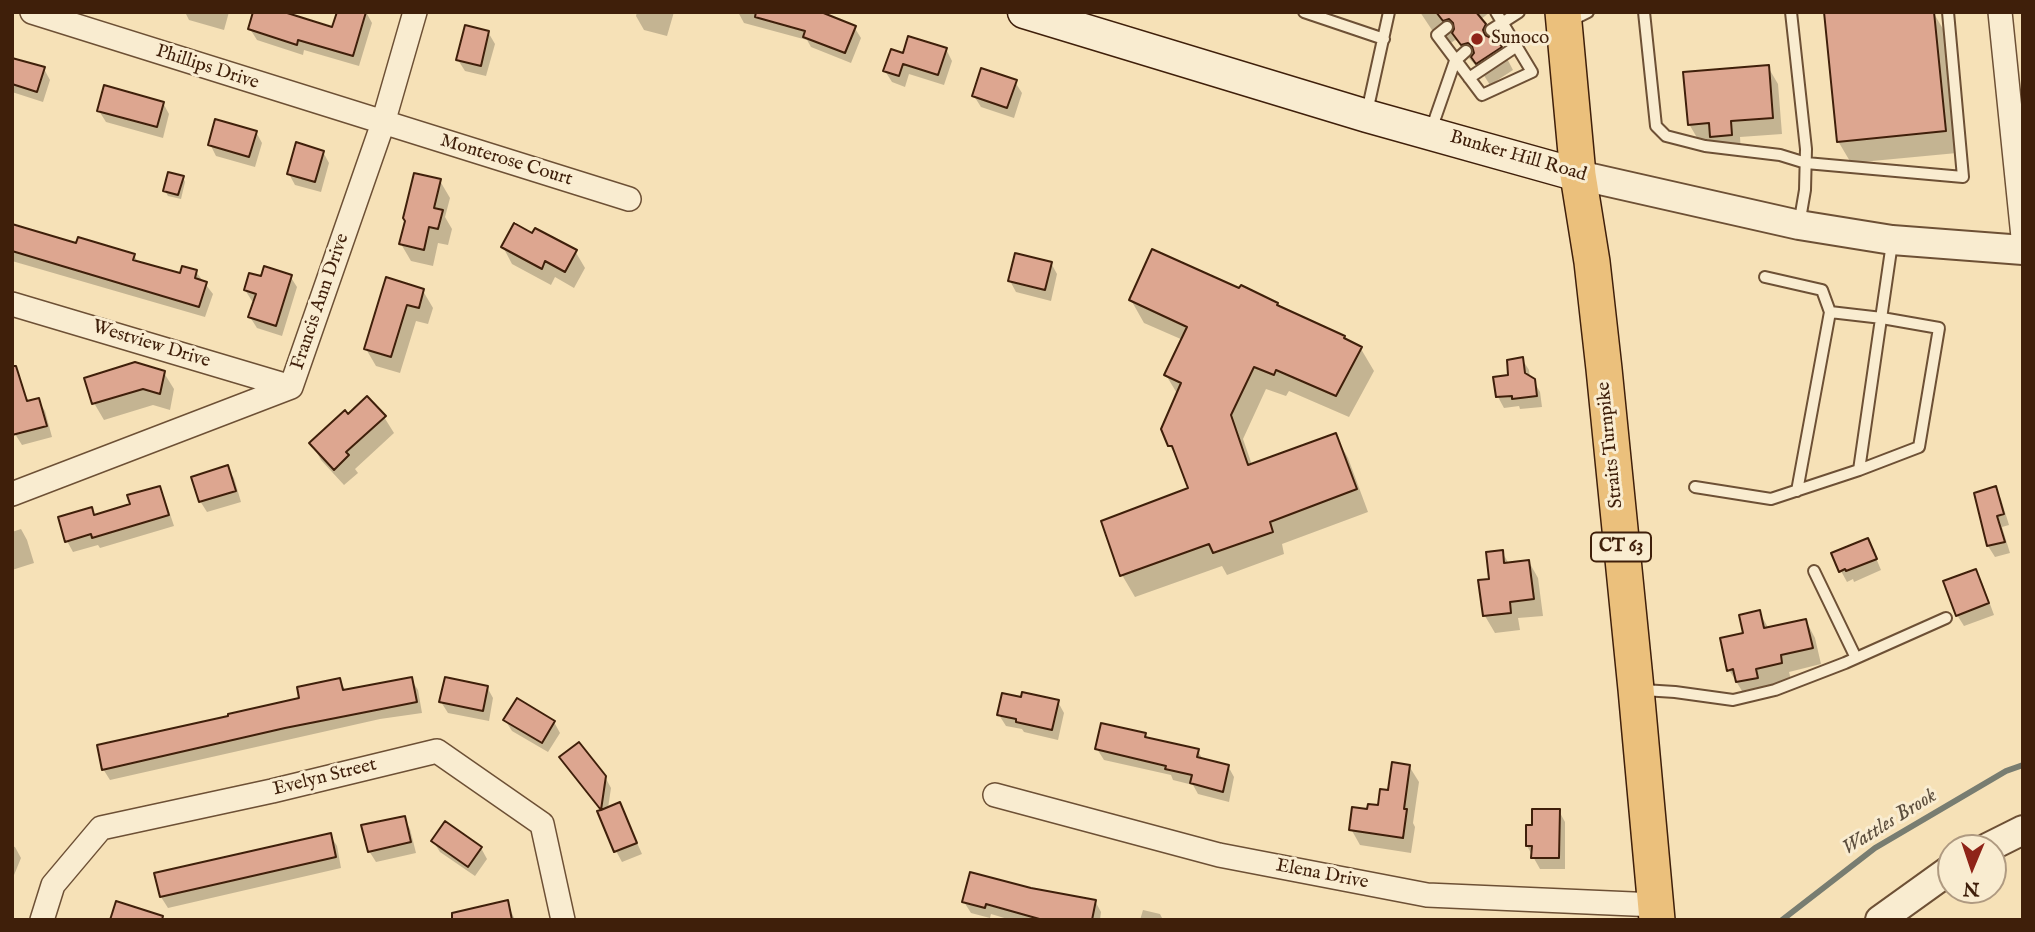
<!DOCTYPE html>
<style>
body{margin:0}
#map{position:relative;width:2035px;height:932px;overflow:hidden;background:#f6e1b7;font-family:"IM FELL English",serif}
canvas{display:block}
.frame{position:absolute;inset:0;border:14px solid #3f1f0a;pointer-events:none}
.north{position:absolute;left:1937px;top:834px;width:70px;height:70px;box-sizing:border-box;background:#f9ecd0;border:2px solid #af9a81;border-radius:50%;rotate:182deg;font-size:19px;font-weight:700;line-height:28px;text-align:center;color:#3f1f0a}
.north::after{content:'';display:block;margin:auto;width:24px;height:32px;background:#8f2418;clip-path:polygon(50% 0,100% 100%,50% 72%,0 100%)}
</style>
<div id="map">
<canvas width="2035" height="932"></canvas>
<div class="frame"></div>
<div class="north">N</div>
</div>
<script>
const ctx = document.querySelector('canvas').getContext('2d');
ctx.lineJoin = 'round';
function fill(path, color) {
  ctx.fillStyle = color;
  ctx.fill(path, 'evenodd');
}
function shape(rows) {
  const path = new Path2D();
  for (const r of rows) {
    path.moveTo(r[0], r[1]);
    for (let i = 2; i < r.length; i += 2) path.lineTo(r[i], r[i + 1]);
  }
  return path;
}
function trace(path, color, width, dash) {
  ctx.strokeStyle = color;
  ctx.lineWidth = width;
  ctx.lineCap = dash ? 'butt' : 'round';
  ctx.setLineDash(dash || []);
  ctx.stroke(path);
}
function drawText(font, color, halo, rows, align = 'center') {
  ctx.font = font + ' "IM FELL English",serif';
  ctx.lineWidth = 6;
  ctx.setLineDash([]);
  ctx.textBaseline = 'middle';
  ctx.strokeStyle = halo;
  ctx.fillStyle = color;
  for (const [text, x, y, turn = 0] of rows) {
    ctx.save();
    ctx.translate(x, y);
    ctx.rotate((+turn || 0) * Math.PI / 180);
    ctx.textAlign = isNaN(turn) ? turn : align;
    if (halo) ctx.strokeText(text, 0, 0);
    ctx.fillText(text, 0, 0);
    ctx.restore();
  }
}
fill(shape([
 [185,12,229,12,224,30,189,20],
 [366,12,372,23,359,66,304,50,303,55,257,40,250,29,333,29],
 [637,12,674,12,667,36,644,30,636,16],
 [738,12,816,12,854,27,861,38,851,63,811,47,807,40,744,23],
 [1420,12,1490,12,1480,20,1492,39,1501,47,1513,70,1490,85,1478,66,1476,66,1467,56,1459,42,1455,40,1444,48],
 [1933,12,1946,34,1957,153,1851,163,1838,141],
 [488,32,495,44,486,76,465,71,458,60],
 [946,49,952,61,944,85,909,74,905,87,892,82,885,71,904,55],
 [12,59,44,69,50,80,43,102,12,92],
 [1768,67,1778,84,1782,134,1740,137,1741,152,1722,153,1714,140,1699,141,1689,124],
 [1015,82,1022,93,1014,118,981,107,974,96],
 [163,103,169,114,163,138,106,122,99,111],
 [256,132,262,143,255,167,216,156,210,144],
 [323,152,329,163,321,192,295,185,289,174],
 [183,177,185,182,181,199,168,196,165,191],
 [440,181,450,198,445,217,452,229,448,245,438,243,433,266,411,261,401,244],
 [12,226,78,245,134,255,138,263,181,275,196,272,213,294,205,317,12,261],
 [503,247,575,251,585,268,574,288,555,277,551,285,512,264],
 [1051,263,1057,274,1051,301,1016,292,1010,281],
 [290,276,297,287,282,336,257,328,250,317,255,302,252,301,245,290,262,278],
 [387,280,423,291,433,308,428,324,416,321,400,373,376,366,366,349],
 [1131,300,1276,304,1279,308,1344,337,1346,342,1361,349,1374,371,1349,417,1289,391,1286,396,1266,389,1243,439,1252,465,1335,435,1348,458,1368,512,1282,544,1284,554,1227,575,1222,566,1135,597,1122,575,1190,489,1181,465,1170,446,1178,395,1166,375,1183,340,1144,323],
 [1522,359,1529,370,1530,378,1533,380,1540,392,1542,407,1520,409,1519,406,1504,408,1498,397,1495,379,1510,377],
 [164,373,174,389,170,410,153,405,104,420,94,403],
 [23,394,28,402,38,400,45,411,52,437,22,445,15,434,12,424],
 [348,416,384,417,394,433,355,469,358,473,344,485,321,460,312,444],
 [227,467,234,478,241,502,207,512,200,501],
 [159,488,165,499,174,526,100,548,98,545,73,552,67,541,91,509,95,517,132,505],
 [1995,488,2001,499,2009,525,2002,527,2010,553,1995,557,1988,546],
 [21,529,27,540,34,563,12,570,12,532],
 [1873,551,1881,570,1854,582,1853,579,1847,582,1841,571],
 [1502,552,1509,564,1529,562,1538,578,1543,616,1518,618,1520,630,1495,633,1485,616,1480,581,1491,580],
 [1976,571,1982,582,1994,615,1964,626,1957,615],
 [1759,612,1769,629,1806,621,1815,638,1821,664,1789,672,1791,680,1764,686,1766,694,1747,699,1729,670],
 [411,679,418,690,422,713,380,719,110,780,103,769,301,700,339,680,346,691],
 [487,687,493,698,489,721,448,713,441,702],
 [1058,702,1064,713,1058,740,1024,732,1022,729,1006,726,999,715],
 [505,720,554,722,560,733,548,752,512,731],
 [1145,735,1147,739,1198,751,1203,760,1228,766,1234,777,1229,802,1198,794,1193,785,1173,780,1171,775,1104,760,1097,749],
 [561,758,605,777,611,788,608,808,620,804,642,854,622,862,616,851,602,811,568,769],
 [1409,766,1419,782,1413,823,1415,827,1411,853,1360,845,1351,829,1369,811,1380,807],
 [1559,811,1565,822,1565,869,1540,869,1527,846,1533,826],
 [404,818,410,829,416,853,376,862,369,851],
 [330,835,337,846,341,868,168,908,161,897,156,874],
 [433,841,481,848,487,859,475,876,440,852],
 [12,846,15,847,21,858,12,880],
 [1031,889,1095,901,1101,912,1100,920,1011,920,991,914,990,918,971,913,964,902],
 [507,902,515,920,467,920],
 [1143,910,1160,914,1162,918,1172,920,1140,920]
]), '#0003');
trace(shape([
 [1782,920,1875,848,2006,771,2023,765]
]), '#787d71', 6);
const building = shape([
 [253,12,284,12,332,27,337,12,366,12,353,56,298,40,297,45,248,29,253,12],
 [756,12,821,12,856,26,845,53,803,37,805,31,755,17,756,12],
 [1436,12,1476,12,1486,24,1483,30,1485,35,1491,38,1495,37,1502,47,1476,64,1471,57,1474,53,1472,46,1468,43,1461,45,1452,33,1454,29,1453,23,1449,19,1443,21,1436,12],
 [1824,12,1934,12,1946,131,1837,142,1824,12],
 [465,25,489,31,481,66,456,60,465,25],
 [908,36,947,48,938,75,903,64,899,76,883,71,891,49,903,53,908,36],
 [12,58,45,67,37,92,12,84,12,58],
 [1769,65,1773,118,1731,121,1732,135,1710,137,1709,123,1688,125,1683,72,1769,65],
 [981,68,1017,80,1007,108,972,96,981,68],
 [104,85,164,102,157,127,97,111,104,85],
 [215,119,257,131,249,157,208,145,215,119],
 [296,142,324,151,315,182,287,174,296,142],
 [168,172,184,176,178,195,163,191,168,172],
 [414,173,441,179,434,208,443,210,438,229,429,227,424,250,399,244,405,221,403,218,414,173],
 [514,223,532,233,535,228,577,250,565,272,545,261,542,269,501,247,514,223],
 [12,224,76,243,78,237,135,254,133,260,180,273,182,266,197,270,195,278,207,282,199,307,12,251,12,224],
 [1152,249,1239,288,1241,285,1278,303,1277,305,1345,336,1344,338,1362,347,1336,396,1276,370,1274,375,1254,367,1231,415,1248,465,1336,433,1357,489,1270,522,1273,532,1213,553,1209,544,1120,576,1101,521,1188,488,1172,446,1168,446,1161,429,1181,383,1164,375,1187,327,1129,300,1152,249],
 [1015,253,1052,262,1045,290,1008,281,1015,253],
 [264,266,292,275,276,326,248,317,256,294,244,290,249,273,261,276,264,266],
 [386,277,424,289,419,308,407,305,391,357,364,349,386,277],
 [1523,357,1525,373,1535,379,1537,396,1512,399,1512,396,1496,397,1493,377,1508,375,1507,360,1523,357],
 [135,362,165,371,160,394,143,389,92,404,84,378,135,362],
 [12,366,16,366,27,401,39,398,47,426,12,435,12,366],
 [367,396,386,416,346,452,349,455,334,470,309,443,345,410,348,414,367,396],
 [228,465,236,491,199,502,191,477,228,465],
 [160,486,169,515,92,538,91,534,65,542,58,517,92,507,94,515,130,504,127,495,160,486],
 [1996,486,2004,514,1997,516,2005,542,1987,546,1974,493,1996,486],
 [1868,538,1877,559,1846,571,1845,569,1839,572,1831,553,1868,538],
 [1503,550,1504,563,1529,560,1534,599,1510,602,1511,613,1483,616,1478,580,1489,579,1486,552,1503,550],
 [1976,569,1989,603,1956,616,1943,581,1976,569],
 [1760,610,1764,628,1806,619,1813,648,1781,655,1782,663,1756,669,1758,678,1736,682,1733,669,1727,671,1720,638,1743,633,1739,615,1760,610],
 [412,677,417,702,285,728,102,770,97,745,228,716,228,714,299,698,297,687,340,678,343,690,412,677],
 [445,677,488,686,483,711,439,702,445,677],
 [1022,692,1059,700,1052,730,1016,722,1016,719,997,715,1002,693,1021,697,1022,692],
 [517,698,555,721,542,743,503,720,517,698],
 [1101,723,1146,733,1145,737,1199,749,1197,757,1229,765,1223,792,1190,783,1192,775,1165,769,1166,766,1095,749,1101,723],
 [579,742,606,776,601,810,620,802,637,843,614,852,597,811,601,810,559,757,579,742],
 [1392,762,1410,765,1404,809,1407,809,1403,838,1349,830,1352,807,1367,809,1368,804,1378,805,1380,789,1388,790,1392,762],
 [1532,809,1560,809,1559,858,1531,858,1532,846,1526,846,1526,825,1532,825,1532,809],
 [405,816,411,842,368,852,361,825,405,816],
 [445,821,482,847,468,867,431,841,445,821],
 [331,833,336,857,160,897,154,873,331,833],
 [970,872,1031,888,1096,900,1092,920,1043,920,986,904,985,908,962,902,970,872],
 [508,900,512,920,452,920,452,913,508,900],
 [116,901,163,916,162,920,110,920,116,901]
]);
fill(building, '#dda690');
trace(building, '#3f1f0a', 2);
const service = shape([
 [1304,12,1384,39],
 [1644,12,1656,126,1666,136,1705,146,1780,155,1806,163,1963,177,1948,12],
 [1791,12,1806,149,1805,190,1799,225],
 [1570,21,1588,12],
 [1447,27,1437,35,1482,95,1532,72,1496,12],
 [1491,30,1519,12],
 [1469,78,1517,46],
 [1367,112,1389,12],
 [1431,130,1455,61,1466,51],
 [1765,277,1822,290,1830,312],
 [1695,487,1771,499,1859,470,1892,243],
 [1797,491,1830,312,1882,318,1939,328,1919,447,1859,470],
 [1814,571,1856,658],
 [1643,690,1675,692,1733,700,1775,690,1845,663,1946,618]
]);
const minor = shape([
 [32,12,629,199],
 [2000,12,2023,237],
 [12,304,291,387],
 [12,494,291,387,383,123,415,12],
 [995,795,1219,855,1427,895,1656,905],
 [42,920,53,885,101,828,272,791,437,751,542,824,563,920]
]);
const tertiary = shape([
 [1578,175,1799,225,1892,240,2023,250],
 [1987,848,2023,830],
 [1880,920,1951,869]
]);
const secondary = shape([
 [1024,12,1367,116,1578,175]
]);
const primary = shape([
 [1563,12,1578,175,1592,262,1604,369,1636,689,1657,920]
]);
trace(service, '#6d5035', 14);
trace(minor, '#6d5035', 26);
trace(tertiary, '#6d5035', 32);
trace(secondary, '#3f1f0a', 35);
trace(primary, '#3f1f0a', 38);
trace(service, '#f9ecd0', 10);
trace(minor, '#f9ecd0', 23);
trace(tertiary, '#f9ecd0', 28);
trace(secondary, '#f9ecd0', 32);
trace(primary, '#ebc07c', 35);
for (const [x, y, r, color] of [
 [1477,39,7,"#8f2418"]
]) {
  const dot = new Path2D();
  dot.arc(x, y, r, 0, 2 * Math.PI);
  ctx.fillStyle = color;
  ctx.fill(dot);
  trace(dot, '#f9ecd0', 2.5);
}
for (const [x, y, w] of [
 [1621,547,60]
]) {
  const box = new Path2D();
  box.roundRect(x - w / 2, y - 14.5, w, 29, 5);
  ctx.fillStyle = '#f9ecd0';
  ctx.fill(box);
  trace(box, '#3f1f0a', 2);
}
drawText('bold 18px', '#3f1f0a', null, [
 ["CT 63",1621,547]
]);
drawText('19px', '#3f1f0a', '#f9ecd0', [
 ["Sunoco",1491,39]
], 'left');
drawText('19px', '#3f1f0a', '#f9ecd0', [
 ["Phillips Drive",207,68,18],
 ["Bunker Hill Road",1518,157,16],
 ["Monterose Court",506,161,17],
 ["Francis Ann Drive",321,302,-71],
 ["Westview Drive",151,345,17],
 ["Straits Turnpike",1611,445,-96],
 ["Evelyn Street",325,778,-14],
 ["Elena Drive",1322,875,11]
]);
drawText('italic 21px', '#5c4e3d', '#f9ecd0', [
 ["Wattles Brook",1890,823,-32]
]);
</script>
